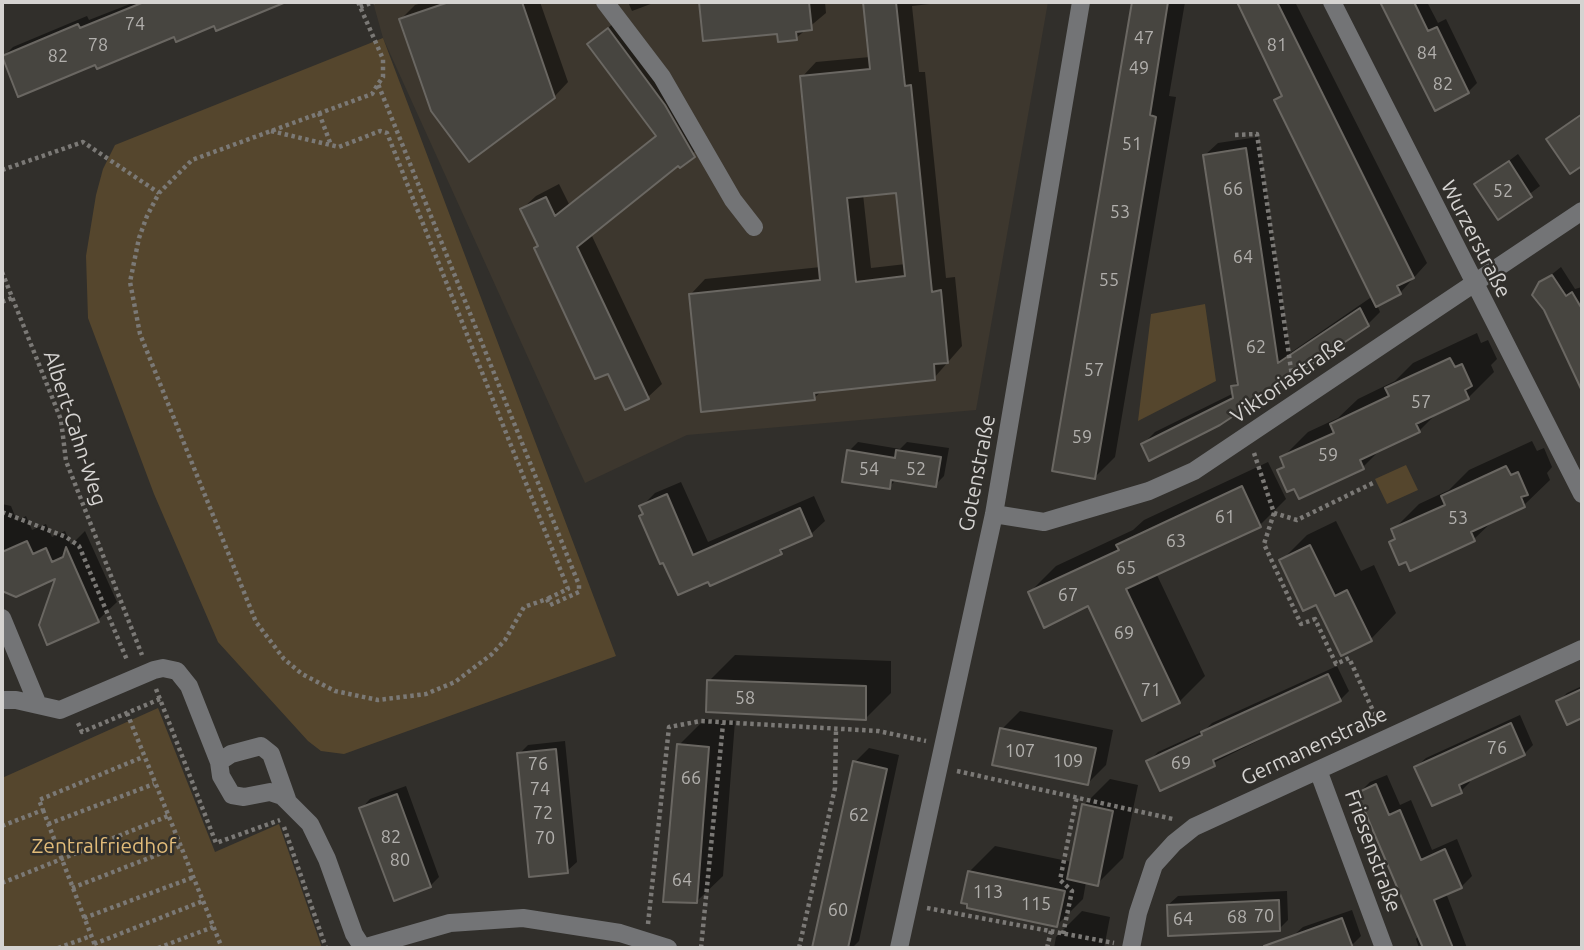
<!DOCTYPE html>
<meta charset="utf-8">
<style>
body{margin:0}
#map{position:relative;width:1584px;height:950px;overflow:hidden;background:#312f2b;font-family:Ubuntu,sans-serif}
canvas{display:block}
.frame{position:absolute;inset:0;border:4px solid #d5d3d1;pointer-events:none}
</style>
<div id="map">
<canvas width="1584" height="950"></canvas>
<div class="frame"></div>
</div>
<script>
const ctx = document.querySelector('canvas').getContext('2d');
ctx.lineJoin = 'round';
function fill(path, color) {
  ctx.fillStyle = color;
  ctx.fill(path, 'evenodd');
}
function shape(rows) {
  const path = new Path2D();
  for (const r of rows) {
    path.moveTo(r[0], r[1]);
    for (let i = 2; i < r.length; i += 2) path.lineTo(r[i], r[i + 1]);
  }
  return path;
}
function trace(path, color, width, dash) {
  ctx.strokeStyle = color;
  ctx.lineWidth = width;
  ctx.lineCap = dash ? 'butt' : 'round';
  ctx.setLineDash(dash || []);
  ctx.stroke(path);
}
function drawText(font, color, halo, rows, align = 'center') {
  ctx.font = font + ' Ubuntu,sans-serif';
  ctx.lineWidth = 5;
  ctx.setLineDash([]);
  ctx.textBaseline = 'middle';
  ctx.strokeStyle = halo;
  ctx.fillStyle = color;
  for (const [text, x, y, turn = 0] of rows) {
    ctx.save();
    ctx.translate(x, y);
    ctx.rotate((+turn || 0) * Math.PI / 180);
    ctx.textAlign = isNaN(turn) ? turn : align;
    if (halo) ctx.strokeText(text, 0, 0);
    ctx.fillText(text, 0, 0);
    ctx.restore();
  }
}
fill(shape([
 [373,2,1048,2,976,410,687,435,585,483,383,38]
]), '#3d372e');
fill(shape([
 [383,38,616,656,344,754,321,751,308,741,218,642,154,494,88,318,86,256,96,195,103,169,115,145],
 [1205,304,1216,381,1138,421,1151,314],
 [1406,465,1418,490,1387,504,1375,479],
 [158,708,215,852,279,824,322,948,2,948,2,778]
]), '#55462d');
fill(shape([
 [135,2,276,2,96,62,4,56,13,47,87,16,89,20],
 [426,2,540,2,568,82,554,97,401,19,415,5],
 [628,2,656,2,632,11],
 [701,2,825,2,826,13,796,38,778,32,705,39],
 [863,2,948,2,912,6,919,72,925,72,946,278,955,277,962,346,934,378,822,391,814,398,691,294,705,279,821,267,802,77,816,62,870,57],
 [898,191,906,264,871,268,863,194],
 [1135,2,1185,2,1169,96,1176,97,1115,457,1095,477,1054,470],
 [1239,2,1295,2,1427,263,1400,293,1377,305,1380,312,1368,324,1219,423,1143,444,1155,432,1234,393,1233,386,1239,381,1205,155,1218,143,1258,137,1290,353,1373,296,1276,100,1283,94],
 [1379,2,1427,2,1438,23,1446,19,1477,83,1468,92,1435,108],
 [622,16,707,142,591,234,662,384,648,397,626,408,609,371,536,248,539,245,522,209,536,196,559,184,569,204,657,135,589,44],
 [1582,112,1582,164,1571,171,1549,139],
 [1518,154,1540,186,1499,217,1477,185],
 [1561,267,1575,289,1582,287,1582,388,1545,309,1541,283],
 [1477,333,1481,343,1488,340,1497,359,1491,365,1494,372,1468,398,1438,412,1419,431,1382,448,1363,467,1295,487,1279,471,1285,465,1282,458,1308,432,1338,418,1358,399,1395,381,1413,363],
 [1532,441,1537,451,1544,448,1552,467,1547,473,1550,480,1524,505,1494,520,1474,539,1391,542,1396,536,1393,530,1419,504,1449,490,1469,470],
 [858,442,900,449,907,442,949,448,944,476,935,485,897,479,889,487,849,451],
 [1268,462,1286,499,1260,525,1156,573,1205,676,1179,702,1089,604,1030,592,1056,566,1133,530,1144,520],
 [681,482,708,542,814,496,825,521,811,534,790,544,781,552,711,584,641,507,655,493],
 [2,504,11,506,17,521,26,516,32,530,46,524,52,537,65,531,71,545,85,531,117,602,98,620,48,643,58,576,16,595,2,590],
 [1336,521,1361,571,1374,565,1396,613,1371,639,1317,603,1281,561,1307,535],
 [735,655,891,661,891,693,865,719,709,681],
 [1337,666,1349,691,1340,700,1161,789,1149,761,1158,752,1204,731,1212,723],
 [1582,686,1582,716,1568,723,1559,701,1567,693],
 [1020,711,1113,730,1106,765,1088,783,1002,729],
 [1520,715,1533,745,1524,754,1469,779,1470,782,1461,791,1416,767,1426,758],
 [705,719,735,721,723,876,697,901,679,745],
 [565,741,577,862,567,871,519,754,528,745],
 [869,748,899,755,859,941,852,948,814,948,855,762],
 [1387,775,1400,805,1411,800,1432,850,1457,839,1472,876,1461,887,1446,893,1467,948,1419,948,1416,939,1419,935,1359,793,1370,782],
 [1110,779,1138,785,1123,858,1097,884,1086,882,1083,899,1057,925,969,872,995,846,1072,862,1084,805],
 [406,786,439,877,430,886,361,809,370,799],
 [1287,891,1288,920,1279,929,1168,905,1178,896],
 [1352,910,1361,936,1352,945,1343,948,1298,948,1293,936,1303,927],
 [1082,911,1110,917,1104,948,1054,948,1056,937]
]), '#0007');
const building = shape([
 [144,2,286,2,216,31,214,26,176,42,174,37,97,69,95,65,18,97,2,56,78,24,80,28,144,2],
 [449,2,522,2,555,98,469,162,431,111,399,19,449,2],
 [699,2,809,2,812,30,796,32,797,40,778,42,777,34,703,41,699,2],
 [863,2,896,2,905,86,911,85,932,292,941,290,948,363,934,364,935,380,814,393,815,400,701,412,689,294,820,280,800,76,870,69,863,2],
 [896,193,905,276,856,282,847,198,896,193],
 [1132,2,1168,2,1150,115,1156,117,1095,479,1052,471,1132,2],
 [1237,2,1277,2,1414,278,1397,286,1401,294,1376,307,1274,100,1282,96,1237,2],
 [1380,2,1414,2,1428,31,1437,27,1469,93,1435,111,1380,2],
 [608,28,665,105,695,157,680,168,678,166,577,247,649,399,625,410,608,374,595,379,534,248,538,246,520,209,546,197,555,216,656,136,587,44,608,28],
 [1582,114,1582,166,1570,174,1546,139,1582,114],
 [1246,148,1278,363,1360,308,1369,326,1220,425,1149,461,1141,444,1233,398,1231,386,1238,385,1203,155,1246,148],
 [1509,161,1532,197,1498,220,1474,184,1509,161],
 [1552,275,1566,296,1572,292,1582,309,1582,391,1544,310,1532,295,1539,282,1552,275],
 [1450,358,1455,367,1462,364,1472,386,1465,390,1469,399,1416,424,1420,432,1360,460,1364,469,1299,499,1294,489,1287,492,1277,470,1284,467,1280,457,1334,433,1330,424,1389,396,1385,388,1450,358],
 [847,450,895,458,896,450,941,457,936,487,891,480,890,489,842,482,847,450],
 [1506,466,1511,475,1518,472,1528,495,1521,497,1525,507,1471,532,1475,541,1410,571,1406,562,1399,565,1389,542,1395,539,1391,529,1445,505,1441,496,1506,466],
 [1242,486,1261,527,1126,589,1180,703,1142,721,1088,606,1044,628,1028,592,1119,550,1116,545,1242,486],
 [667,494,693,555,800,508,812,536,780,550,782,554,710,586,708,582,678,595,663,563,660,564,639,516,643,514,639,506,667,494],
 [27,541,33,554,46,548,52,562,63,557,66,547,99,622,47,645,39,625,55,579,16,597,2,591,2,552,27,541],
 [1310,545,1335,596,1347,590,1372,641,1341,656,1316,605,1303,611,1279,560,1310,545],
 [1328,674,1341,701,1213,760,1215,766,1160,791,1146,761,1202,735,1201,732,1328,674],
 [707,680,866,686,866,720,706,712,707,680],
 [1582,689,1582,718,1567,725,1556,701,1582,689],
 [1511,723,1525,755,1459,785,1462,793,1432,806,1414,767,1511,723],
 [1000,728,1096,748,1088,785,992,765,1000,728],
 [677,744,709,747,697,903,663,902,677,744],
 [556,749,568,873,529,877,517,753,556,749],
 [853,761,887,769,848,948,812,948,853,761],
 [1376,784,1389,815,1400,810,1421,860,1445,849,1462,888,1434,900,1453,948,1423,948,1357,793,1376,784],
 [397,794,431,887,394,901,359,808,397,794],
 [1082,804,1113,811,1098,886,1067,879,1082,804],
 [968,871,1065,891,1057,927,967,908,967,904,961,903,968,871],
 [1279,900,1280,931,1168,936,1167,905,1279,900],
 [1342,918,1353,948,1265,948,1264,946,1342,918]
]);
fill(building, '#474540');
trace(building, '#6a6762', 2);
trace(shape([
 [358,2,383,59,383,77,378,84,372,94,192,160,159,193,147,216,139,238,130,282,140,334,256,622,284,659,302,674,335,691,378,700,426,694,455,682,492,654,505,640,524,607,547,599,550,605,579,592,579,585,378,84],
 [360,7,374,2],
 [319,113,331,145],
 [271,131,339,147,380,131,387,133,568,589,547,599],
 [1235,135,1257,134,1293,383],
 [2,170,83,142,159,193],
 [2,272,54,402,61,420,66,461,142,655],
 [2,302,12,298],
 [1254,453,1274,513,1297,520,1375,482],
 [2,512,66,537,79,546,127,660],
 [1274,513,1264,544,1301,624,1315,619,1336,664,1349,658,1379,724],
 [156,689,216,843,280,820],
 [127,713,222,948],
 [78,723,82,732,160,699],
 [957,771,1173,819],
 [43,810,96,948],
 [48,824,154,784],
 [2,826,43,810,39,800,143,757],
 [284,827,326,948],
 [2,883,168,816],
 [72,888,180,846],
 [927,908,1114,943],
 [84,918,194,877],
 [648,924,669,727,701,721,878,731,926,741],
 [1063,934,1072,891,1060,880,1077,796],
 [94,944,203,901],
 [58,948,91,936],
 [158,948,213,927],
 [701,948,723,724],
 [799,948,835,788,836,730],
 [1047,948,1051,931]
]), '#7b7976', 4.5, [3.5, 3.5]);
trace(shape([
 [605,2,662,77,733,200,754,227],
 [1332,2,1582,494],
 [994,514,1044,522,1149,491,1194,471,1582,211],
 [2,618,38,705],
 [2,700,16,700,60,710,154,670,163,668,177,671,189,686,219,762,221,776,232,795,244,797,270,792,282,796,310,824,327,859,354,934,363,948,450,923,523,918,620,933,668,948],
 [219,762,231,754,261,746,271,754,287,799],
 [1318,770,1384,948],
 [899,948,994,514,1081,2],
 [1131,948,1138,913,1154,865,1174,843,1194,827,1582,649]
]), '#737476', 18);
drawText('18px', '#b2b0ad', null, [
 ["74",135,24],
 ["47",1144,38],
 ["78",98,45],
 ["81",1277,45],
 ["84",1427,53],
 ["82",58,56],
 ["49",1139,68],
 ["82",1443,84],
 ["51",1132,144],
 ["66",1233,189],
 ["52",1503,191],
 ["53",1120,212],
 ["64",1243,257],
 ["55",1109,280],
 ["62",1256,347],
 ["57",1094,370],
 ["57",1421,402],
 ["59",1082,437],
 ["59",1328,455],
 ["54",869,469],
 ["52",916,469],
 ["61",1225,517],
 ["53",1458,518],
 ["63",1176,541],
 ["65",1126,568],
 ["67",1068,595],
 ["69",1124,633],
 ["71",1151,690],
 ["58",745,698],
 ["76",1497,748],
 ["107",1020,751],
 ["109",1068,761],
 ["69",1181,763],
 ["76",538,764],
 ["66",691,778],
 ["74",540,789],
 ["72",543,813],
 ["62",859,815],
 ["82",391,837],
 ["70",545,838],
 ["80",400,860],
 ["64",682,880],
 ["113",988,892],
 ["115",1036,904],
 ["60",838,910],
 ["70",1264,916],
 ["68",1237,917],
 ["64",1183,919]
]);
drawText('21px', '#d5d3d1', '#312f2b', [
 ["Wurzerstraße",1476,239,63],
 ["Viktoriastraße",1288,380,-35],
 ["Albert-Cahn-Weg",75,428,72],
 ["Gotenstraße",977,473,-79],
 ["Germanenstraße",1314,746,-25],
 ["Friesenstraße",1373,851,70]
]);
drawText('21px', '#e1bb79', '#312f2b', [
 ["Zentralfriedhof",104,846]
]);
</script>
